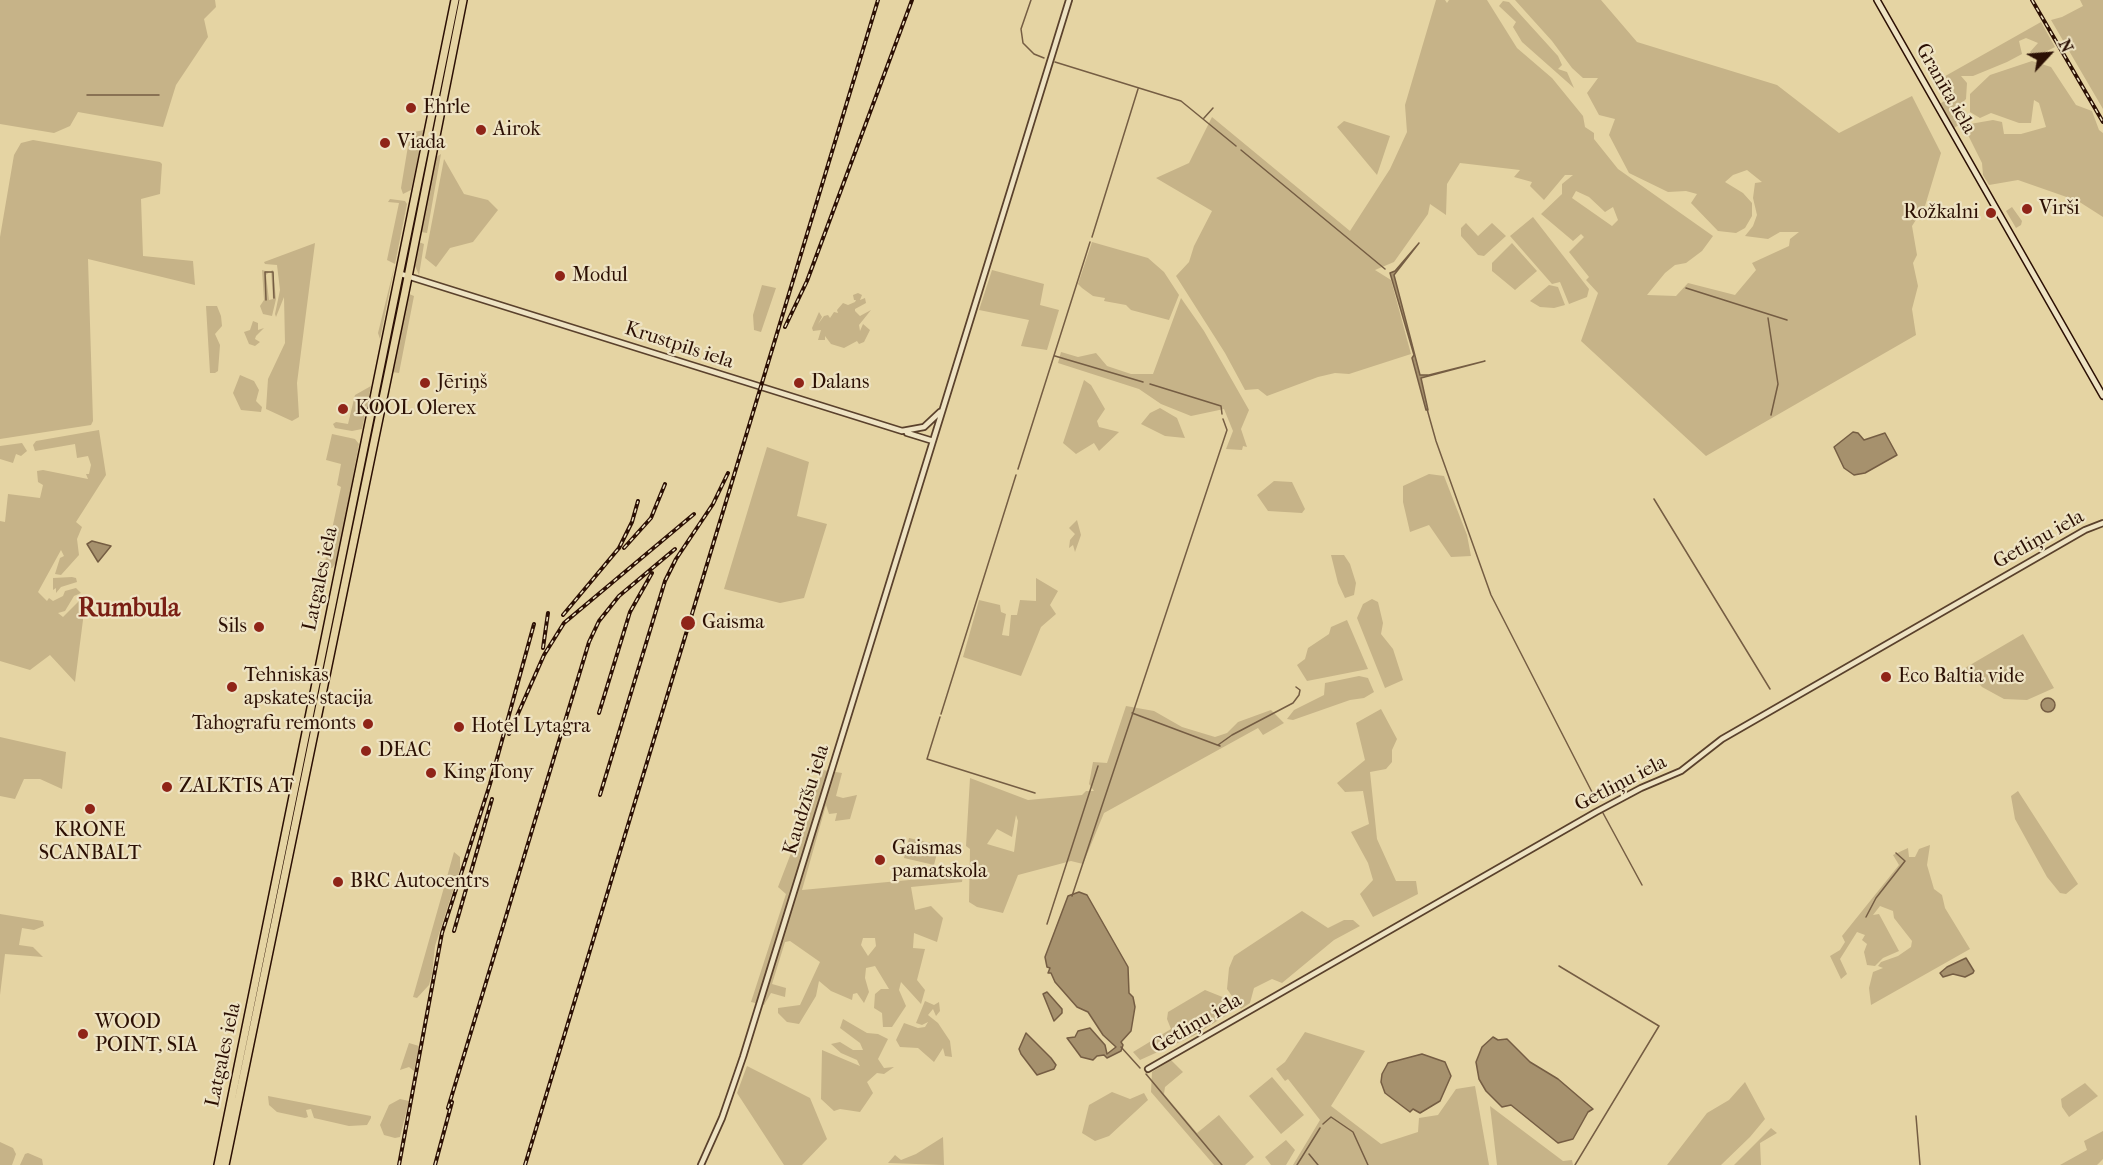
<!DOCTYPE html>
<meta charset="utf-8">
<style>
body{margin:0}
#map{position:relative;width:2103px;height:1165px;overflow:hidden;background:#e5d4a3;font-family:"IM FELL French Canon",serif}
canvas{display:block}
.north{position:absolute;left:2019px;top:24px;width:60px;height:60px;-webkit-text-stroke:4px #eee3c3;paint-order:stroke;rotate:64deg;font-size:16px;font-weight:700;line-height:24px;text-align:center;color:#2c1004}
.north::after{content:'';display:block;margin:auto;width:21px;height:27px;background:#2c1004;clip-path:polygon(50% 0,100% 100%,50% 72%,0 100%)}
</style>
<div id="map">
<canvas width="2103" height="1165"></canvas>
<div class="north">N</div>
</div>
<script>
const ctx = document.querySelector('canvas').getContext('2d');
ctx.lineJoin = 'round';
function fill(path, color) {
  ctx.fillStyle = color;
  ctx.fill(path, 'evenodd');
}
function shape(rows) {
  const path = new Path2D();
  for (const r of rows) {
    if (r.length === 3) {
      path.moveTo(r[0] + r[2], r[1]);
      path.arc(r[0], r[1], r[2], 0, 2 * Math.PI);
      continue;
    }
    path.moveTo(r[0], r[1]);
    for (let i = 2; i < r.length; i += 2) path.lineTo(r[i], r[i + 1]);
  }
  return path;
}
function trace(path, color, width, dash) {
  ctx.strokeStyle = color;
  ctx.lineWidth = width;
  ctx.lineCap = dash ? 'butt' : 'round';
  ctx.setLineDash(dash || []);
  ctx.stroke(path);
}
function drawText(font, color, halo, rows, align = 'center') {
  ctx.font = font + ' "IM FELL French Canon",serif';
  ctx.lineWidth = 4.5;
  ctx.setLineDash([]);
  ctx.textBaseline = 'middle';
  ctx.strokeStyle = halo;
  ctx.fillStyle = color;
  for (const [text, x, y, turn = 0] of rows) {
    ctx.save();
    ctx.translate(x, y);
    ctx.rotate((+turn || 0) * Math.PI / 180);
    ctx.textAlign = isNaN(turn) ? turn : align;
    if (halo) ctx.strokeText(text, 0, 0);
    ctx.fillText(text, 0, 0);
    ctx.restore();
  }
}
fill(shape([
 [0,0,215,0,216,7,204,19,208,37,176,85,163,127,78,112,70,126,54,133,0,124],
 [458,0,460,0,421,194,419,193],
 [1436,0,1445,0,1447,3,1449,0,1487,0,1517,48,1552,78,1583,116,1585,127,1594,133,1594,139,1618,169,1713,236,1702,251,1686,263,1675,265,1665,273,1647,295,1676,296,1688,283,1735,295,1756,270,1752,263,1789,246,1790,239,1799,232,1780,232,1768,239,1745,236,1753,226,1757,215,1753,198,1755,183,1762,182,1747,170,1733,175,1725,182,1743,193,1752,203,1752,216,1745,228,1736,233,1718,231,1691,203,1697,194,1686,191,1668,192,1629,173,1609,135,1615,119,1599,115,1587,93,1598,78,1583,78,1572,68,1552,41,1515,0,1601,0,1637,42,1777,85,1839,133,1912,96,1941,153,1925,206,1912,226,1917,255,1913,263,1918,286,1912,309,1916,335,1706,456,1581,341,1598,293,1586,280,1589,277,1569,252,1584,237,1581,234,1573,241,1541,214,1562,194,1562,184,1573,175,1565,175,1544,200,1530,186,1532,182,1514,177,1520,170,1460,163,1447,184,1446,215,1430,204,1428,214,1394,262,1375,270,1391,280,1411,354,1349,374,1335,373,1318,377,1267,396,1258,389,1245,390,1225,353,1176,276,1189,262,1194,246,1212,211,1156,178,1189,163,1212,117,1350,231,1390,169,1407,132,1405,105],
 [1576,191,1589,197,1605,212,1613,207,1618,220,1612,226,1572,198],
 [2080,0,2103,0,2103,109,2051,20,2062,17,2083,6],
 [1503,1,1509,2,1558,56,1562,65,1558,69,1567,72,1574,88,1522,42,1513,27,1516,22,1499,6],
 [2041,22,2055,47,2035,57,2030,52,2038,43,2026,38,2019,41,2022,54,2007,62,1973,76,1961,76,1967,83,1966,99,1961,104,1968,119,1954,128,1940,104,1944,101,1940,79],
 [2032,61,2051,67,2076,105,2092,111,2099,130,2103,133,2103,217,2078,201,2018,180,1989,185,1983,175,1982,163,1965,129,1970,124,1993,120,2002,122,2004,134,2021,134,2046,127,2039,103,2034,100,2031,123,2019,123,1991,113,1980,118,1970,112,1970,94,1990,75],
 [1344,121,1390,136,1377,175,1337,127],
 [424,130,411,190,403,194,401,188,409,140,414,132],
 [33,140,160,162,162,164,160,194,141,199,143,256,193,261,195,285,88,259,93,421,91,425,0,439,0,237,14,155,21,143],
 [441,154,427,233,421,232,423,214,436,157],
 [444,159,464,194,488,200,498,210,473,242,450,248,436,267,425,258],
 [390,199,405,201,407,204,380,339,378,333,395,264,387,260,399,203,388,202],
 [2012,207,2022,221,2021,225,2016,228,2006,211],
 [1533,217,1589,289,1587,297,1569,304,1560,282,1552,284,1510,236],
 [1466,223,1478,236,1492,223,1506,236,1484,256,1478,255,1461,236,1461,228],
 [419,242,424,244,419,275,415,266],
 [1092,242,1148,258,1164,272,1179,295,1169,320,1131,310,1126,305,1104,301,1105,298,1093,296,1082,288,1078,284],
 [315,243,297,383,299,417,292,421,266,409,268,379,285,343,284,297,276,317,275,314,280,290,277,265,265,264,264,262],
 [1512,243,1537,271,1515,290,1492,271,1492,263],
 [262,270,269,272,266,275,269,300,273,299,271,271,273,270,276,299,272,316,263,314,260,306,264,300],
 [992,270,1044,284,1040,305,1059,310,1047,350,1021,346,1029,320,979,310],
 [762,285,776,288,761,332,754,330,753,315],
 [1549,285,1558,287,1565,305,1554,308,1540,307,1530,301],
 [399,292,401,293,396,318,373,429],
 [858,293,862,295,860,300,865,298,866,303,855,309,855,311,860,316,871,310,859,325,860,331,863,324,870,330,864,342,859,344,857,341,844,348,831,344,825,336,825,340,818,340,821,330,813,331,812,328,819,312,822,317,818,324,824,316,828,315,830,318,834,312,838,313,837,310,843,303,848,305,855,302,856,300,854,300,853,295],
 [409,294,414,296,399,373,392,372],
 [1181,298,1204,331,1249,410,1241,429,1247,447,1243,446,1242,450,1226,449,1233,431,1224,409,1191,416,1161,404,1139,389,1058,363,1061,352,1078,357,1096,353,1107,366,1131,374,1153,374],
 [206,306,217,306,221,316,222,326,215,334,220,345,218,371,215,373,210,373],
 [253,321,258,323,258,330,264,328,256,336,255,339,260,342,255,346,249,344,244,332,250,330],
 [240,375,254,381,259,390,256,401,262,407,261,412,241,410,233,393],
 [1084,380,1091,385,1105,409,1097,421,1099,427,1119,432,1099,451,1094,443,1076,454,1063,443],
 [371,386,362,429,352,431,335,428,333,424,336,422,348,424,355,395],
 [1160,408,1177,418,1185,438,1165,436,1141,424,1150,413],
 [99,430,106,475,76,522,82,527,77,539,79,555,61,575,55,574,60,558,64,556,61,550,38,592,47,601,49,598,53,601,63,596,65,591,76,588,81,593,74,596,65,611,58,613,63,617,80,600,83,620,75,682,50,655,30,670,0,661,0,521,5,522,8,494,40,498,43,485,38,482,37,471,43,470,88,479,86,474,89,474,91,465,88,456,77,458,75,444,35,451,33,445,36,441],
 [332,434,355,439,359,444,337,562,332,568,324,567,341,487,337,485,341,464,326,460],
 [22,443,27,451,21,456,16,454,13,463,0,459,0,446],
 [369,446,369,448,324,667,323,666],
 [767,447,809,462,797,516,827,524,804,598,780,603,724,589],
 [1429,474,1444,476,1467,535,1471,556,1451,557,1429,525,1410,532,1403,502,1403,486],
 [1274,481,1292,482,1305,509,1302,513,1268,511,1257,495],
 [1077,520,1081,535,1075,552,1073,545,1069,548,1070,540,1075,534,1069,528],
 [1331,555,1344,555,1350,564,1356,583,1354,595,1345,598,1338,583],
 [72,577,76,578,77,582,61,587,56,593,56,588,53,590,53,578],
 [1036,578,1058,591,1050,605,1056,614,1041,627,1021,676,963,657,979,600,1000,605,1001,612,1006,614,1002,635,1009,636,1011,615,1017,615,1020,600,1036,601],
 [1372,599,1378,602,1383,623,1381,634,1393,649,1403,680,1385,688,1357,618,1363,604],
 [1347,620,1368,669,1307,681,1297,665,1305,659,1308,648,1329,634,1331,627],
 [2023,634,2054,688,2027,700,2004,699,1982,687,1965,668],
 [1359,676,1368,678,1374,692,1364,698,1350,700,1293,720,1287,719,1294,710,1324,695,1325,683],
 [1126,706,1154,711,1182,727,1215,737,1227,733,1238,722,1271,710,1284,723,1263,735,1258,728,1104,813,1083,864,1071,861,1018,875,1003,913,977,907,969,902,970,849,966,846,970,778,1028,800,1082,795,1086,791,1094,791,1089,784,1093,762,1107,763],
 [1016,815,1018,821,1014,852,987,844,997,829,1012,837],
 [1381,709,1397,739,1392,750,1392,762,1386,769,1370,772,1377,839,1396,881,1416,881,1418,894,1373,917,1360,894,1373,880,1368,863,1351,832,1369,824,1363,791,1345,792,1337,783,1365,760,1356,723],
 [310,731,311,731,259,997,256,996],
 [0,737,66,752,62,789,40,779,24,779,15,799,0,796],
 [823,770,842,773,836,796,843,798,857,795,850,819,835,821,837,813,829,814,826,805,802,890,963,875,962,882,911,887,915,910,931,906,943,918,937,942,914,933,913,948,925,949,917,980,925,990,921,1004,901,982,899,990,906,1006,892,1027,883,1027,882,1013,874,1008,875,994,881,989,889,989,875,966,866,968,865,978,869,992,864,1003,857,993,853,994,852,1000,831,991,819,981,816,996,799,1024,787,1022,778,1013,778,1008,800,1005,820,962,790,941,785,942,772,984,786,988,785,997,771,993,764,1005,751,1002,786,894,778,887],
 [863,938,875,938,876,946,868,956,861,945],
 [2018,791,2078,884,2066,894,2060,893,2047,877,2015,819,2011,796],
 [909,838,939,845,934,865,904,858],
 [1930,845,1927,865,1934,889,1942,895,1945,908,1970,949,1871,1005,1869,988,1873,972,1883,968,1878,966,1881,962,1898,956,1911,947,1912,941,1894,918,1893,911,1880,906,1873,915,1879,914,1899,951,1883,958,1875,966,1867,965,1864,952,1867,944,1862,940,1865,935,1857,932,1840,959,1847,974,1841,979,1830,956,1840,950,1845,942,1842,936,1899,865,1893,855,1908,848,1909,857,1915,857,1919,849],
 [454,852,460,857,460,869,435,946,432,974,429,985,417,998,413,997],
 [1302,911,1328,928,1344,920,1353,920,1360,926,1334,940,1282,983,1272,979,1254,988,1250,1003,1241,1009,1227,989,1229,968,1234,956],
 [0,914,43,921,44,926,34,930,22,928,19,945,33,947,43,957,5,954,0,995],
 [1205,990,1225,998,1233,1011,1193,1036,1140,1060,1133,1052,1171,1029,1167,1019,1168,1012],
 [925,1001,934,1005,939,1002,940,1011,936,1016,933,1009,928,1015,938,1023,950,1041,952,1057,945,1056,943,1048,934,1062,918,1048,900,1047,896,1040,904,1023,918,1028,925,1027,928,1022,922,1025,916,1023],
 [843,1019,867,1033,878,1034,888,1039,878,1059,884,1068,894,1067,884,1074,877,1073,867,1082,873,1093,860,1112,840,1109,834,1111,821,1099,822,1050,860,1066,857,1060,841,1053,831,1044,840,1042,853,1050,863,1050,860,1043,840,1028],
 [1305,1032,1365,1051,1331,1106,1381,1144,1418,1132,1419,1118,1438,1115,1456,1089,1475,1086,1489,1165,1293,1165,1320,1120,1288,1079,1285,1081,1276,1069,1285,1062],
 [409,1043,419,1046,414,1071,409,1067,400,1070],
 [1171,1060,1183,1072,1165,1087,1164,1094,1197,1133,1219,1115,1254,1157,1245,1165,1214,1165,1151,1092,1152,1072],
 [747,1066,810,1098,827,1139,802,1165,784,1165,737,1093],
 [1272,1077,1304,1115,1281,1134,1249,1096],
 [1745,1082,1765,1119,1750,1137,1721,1165,1667,1165,1707,1113,1729,1100],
 [2085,1083,2098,1096,2069,1117,2062,1107,2061,1099],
 [1112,1092,1130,1099,1144,1093,1148,1100,1109,1136,1095,1141,1082,1133,1089,1105],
 [268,1096,371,1116,371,1118,367,1125,349,1126,314,1118,311,1109,306,1110,308,1117,305,1118,277,1112,269,1105],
 [400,1099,409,1101,400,1137,395,1138,384,1135,380,1125,389,1105],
 [1490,1106,1563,1161,1572,1160,1573,1165,1497,1165],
 [1771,1128,1777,1133,1760,1143,1761,1165,1734,1165],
 [2103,1131,2103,1159,2097,1165,2060,1165,2087,1150,2084,1141],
 [943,1137,944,1165,888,1163,895,1155,901,1160,916,1154],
 [1286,1140,1295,1150,1286,1165,1271,1165,1265,1157],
 [0,1142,13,1148,16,1154,12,1165,0,1165],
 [28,1153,42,1159,43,1165,20,1165,25,1154]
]), '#c6b388');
const water = shape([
 [1419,243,1394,275,1420,375,1429,375,1485,361,1421,378,1428,410,1426,410,1412,358,1414,355,1390,273,1395,271,1419,243],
 [1853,432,1858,433,1864,440,1885,433,1897,455,1865,473,1854,475,1844,468,1834,447,1853,432],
 [92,541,111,546,98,562,87,544,92,541],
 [2048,705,7],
 [1079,892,1087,895,1128,967,1129,993,1133,997,1135,1007,1131,1031,1121,1042,1123,1045,1121,1051,1107,1058,1104,1055,1097,1056,1093,1060,1081,1057,1067,1038,1075,1037,1078,1031,1090,1028,1105,1045,1107,1054,1116,1047,1103,1035,1088,1012,1077,1007,1055,982,1051,973,1048,973,1050,968,1047,967,1045,957,1068,896,1079,892],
 [1966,958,1974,971,1973,973,1965,977,1953,974,1943,977,1940,973,1947,967,1966,958],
 [1047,992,1062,1009,1062,1013,1054,1021,1043,994,1047,992],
 [1026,1033,1051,1058,1056,1065,1054,1069,1037,1075,1021,1054,1019,1049,1026,1033],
 [1493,1037,1498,1040,1507,1039,1530,1062,1558,1079,1593,1109,1588,1112,1573,1139,1558,1143,1511,1105,1502,1107,1486,1091,1479,1079,1476,1062,1482,1047,1493,1037],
 [1422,1054,1445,1062,1451,1076,1440,1101,1420,1113,1413,1109,1410,1112,1385,1093,1381,1082,1382,1074,1388,1063,1422,1054]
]);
fill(water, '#a6916d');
trace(water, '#755d43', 1.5);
trace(shape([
 [1031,0,1021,29,1023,43,1034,54,1044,58],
 [1055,62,1181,101,1236,146],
 [87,95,159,95],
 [1204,118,1213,108],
 [1241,150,1385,269],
 [1092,237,1138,89],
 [1686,288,1787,320],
 [266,300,265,272,273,272,274,298],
 [1768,318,1778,384,1771,415],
 [1055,356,1143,382],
 [1150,384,1221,406,1222,414],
 [1427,409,1436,441,1491,595,1594,796],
 [1018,469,1090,242],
 [1654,499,1770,689],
 [1132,713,1220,746],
 [941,714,1016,475],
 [940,717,927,759,1035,793],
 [1218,745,1232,735,1293,703,1299,695,1300,690,1296,687],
 [1603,813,1642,885],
 [1072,896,1227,430,1223,419],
 [1866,917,1876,898,1905,861,1896,853],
 [1047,924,1098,766],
 [1559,966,1659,1026,1575,1165],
 [1121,1047,1140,1068],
 [1146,1074,1222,1165],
 [1916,1116,1920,1165],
 [1323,1124,1331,1117,1353,1132,1368,1165],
 [1309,1154,1318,1165],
 [1297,1165,1320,1128]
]), '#755d43', 1.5);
const tertiary = shape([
 [401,274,902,431,924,427,940,412],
 [907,433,933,441],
 [1148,1069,1596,812,1641,788,1681,771,1722,739,2085,530,2103,523],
 [701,1165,722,1118,743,1057,1069,0]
]);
const secondary = shape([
 [1877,0,2103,396]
]);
const trunk = shape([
 [218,1165,455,0],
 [225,1165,405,292,463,0]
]);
trace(tertiary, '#5a412c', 8);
trace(secondary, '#2c1004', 8);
trace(trunk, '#2c1004', 10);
trace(tertiary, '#eee3c3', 4.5);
trace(secondary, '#eee3c3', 5);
trace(trunk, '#e5d4a3', 7);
const rail = shape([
 [2032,0,2103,122],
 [785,327,807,281,912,0],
 [624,548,651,518,665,484],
 [563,615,619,548,632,522,638,501],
 [543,648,548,613],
 [599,713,630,612,652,573],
 [509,734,544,655,564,623,694,514],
 [600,795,665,581,676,559,713,504,728,473],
 [454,931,492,799],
 [448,1108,589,642,599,621,619,596,675,549],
 [399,1165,442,933,490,784,534,624],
 [435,1165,452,1102],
 [525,1165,878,0]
]);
trace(rail, '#2c1004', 4);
trace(rail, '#eee3c3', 1.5, [4.5]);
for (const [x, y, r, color] of [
 [411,108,6,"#8f2418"],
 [481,130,6,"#8f2418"],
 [385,143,6,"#8f2418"],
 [2027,209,6,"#8f2418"],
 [1991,213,6,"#8f2418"],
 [560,276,6,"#8f2418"],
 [425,383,6,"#8f2418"],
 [799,383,6,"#8f2418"],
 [343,409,6,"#8f2418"],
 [688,623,8,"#8f2418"],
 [259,627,6,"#8f2418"],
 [1886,677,6,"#8f2418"],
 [232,687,6,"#8f2418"],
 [368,724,6,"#8f2418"],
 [459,727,6,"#8f2418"],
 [366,751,6,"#8f2418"],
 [431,773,6,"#8f2418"],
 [167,787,6,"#8f2418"],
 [90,809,6,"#8f2418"],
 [880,860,6,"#8f2418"],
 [338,882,6,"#8f2418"],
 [83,1034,6,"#8f2418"]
]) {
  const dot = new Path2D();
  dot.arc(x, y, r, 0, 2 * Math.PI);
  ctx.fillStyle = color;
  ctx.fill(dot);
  trace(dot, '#eee3c3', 2);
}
drawText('20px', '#2c1004', '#eee3c3', [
 ["Granīta iela",1945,89,60],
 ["Krustpils iela",679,346,18],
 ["Getliņu iela",2039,540,-29],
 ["Latgales iela",321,579,-78],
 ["Getliņu iela",1621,784,-27],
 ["Kaudzīšu iela",807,800,-73],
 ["Getliņu iela",1197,1024,-30],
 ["Latgales iela",224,1055,-78]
]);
drawText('20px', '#2c1004', '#eee3c3', [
 ["Ehrle",423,108],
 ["Airok",493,130],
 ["Viada",397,143],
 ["Virši",2039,209],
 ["Rožkalni",1979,213,"right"],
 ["Modul",572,276],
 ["Jēriņš",437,383],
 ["Dalans",811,383],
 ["KOOL Olerex",355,409],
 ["Gaisma",702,623],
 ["Sils",247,627,"right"],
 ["Tehniskās",244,676],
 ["apskates stacija",244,699],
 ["Eco Baltia vide",1898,677],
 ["Tahografu remonts",356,724,"right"],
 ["Hotel Lytagra",471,727],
 ["DEAC",378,751],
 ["King Tony",443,773],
 ["ZALKTIS AT",179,787],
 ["KRONE",90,831,"center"],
 ["SCANBALT",90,854,"center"],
 ["Gaismas",892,849],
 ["pamatskola",892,872],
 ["BRC Autocentrs",350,882],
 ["WOOD",95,1023],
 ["POINT, SIA",95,1046]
], 'left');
drawText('bold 26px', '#7a1f14', '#eee3c3', [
 ["Rumbula",129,610]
]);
</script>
